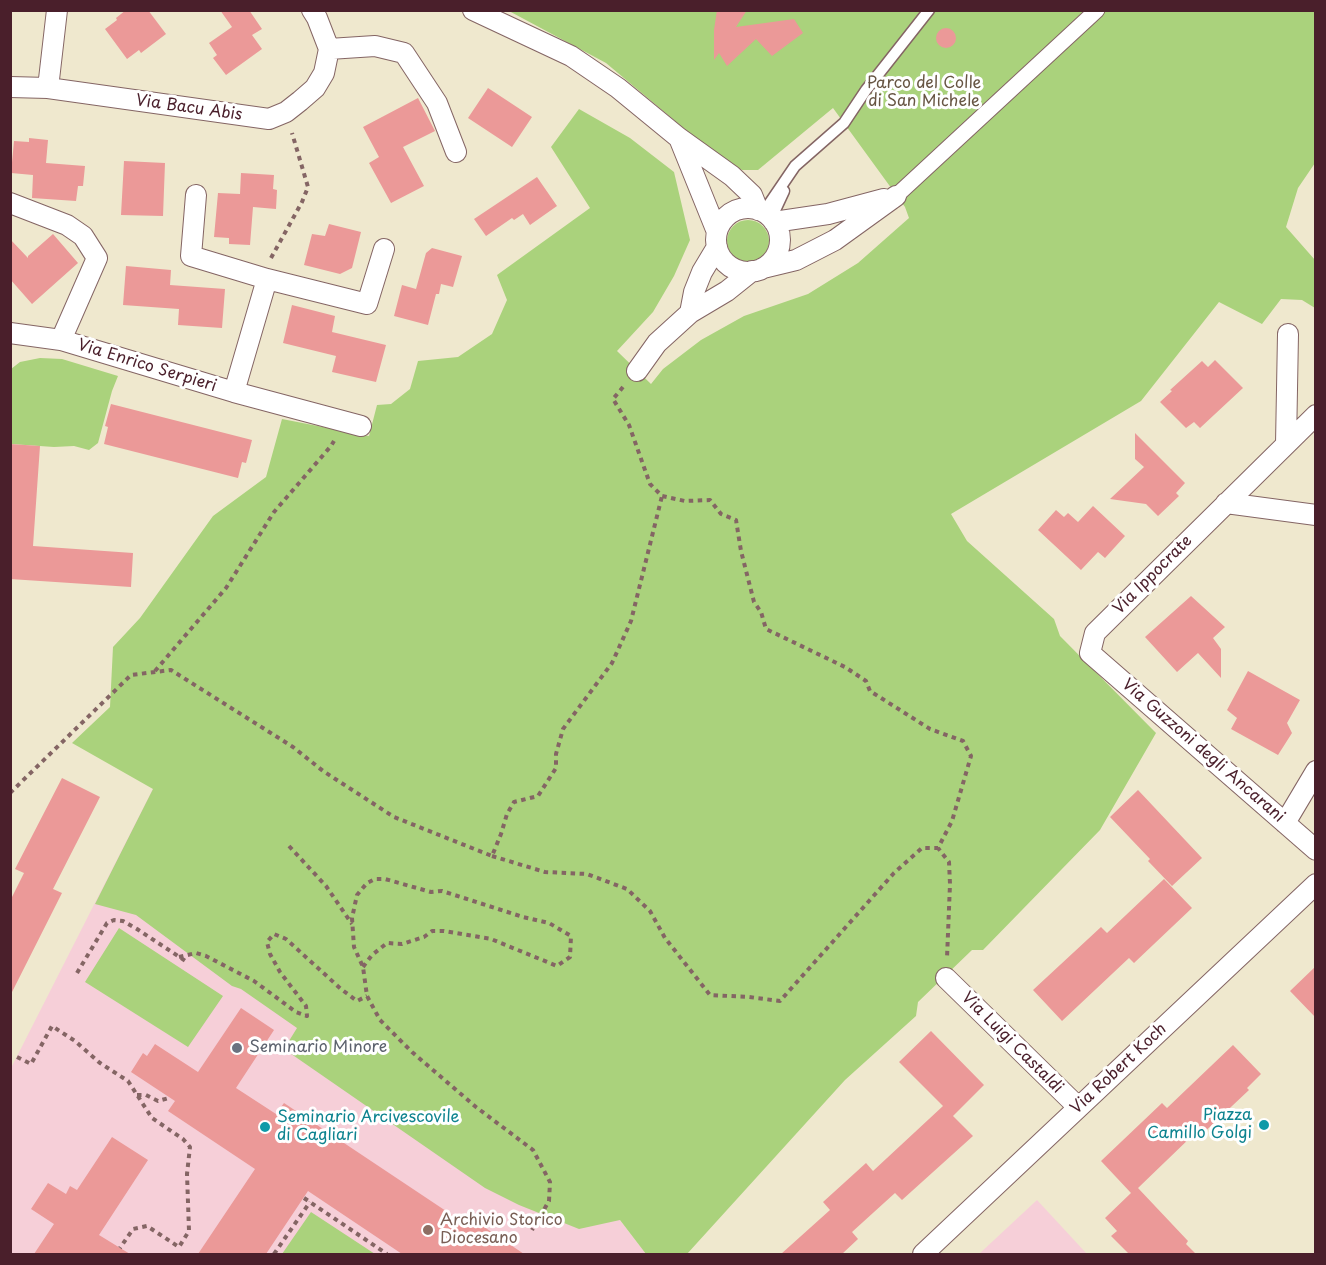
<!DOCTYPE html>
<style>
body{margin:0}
#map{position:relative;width:1326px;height:1265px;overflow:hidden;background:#efe8ce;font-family:"Playpen Sans",sans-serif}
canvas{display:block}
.frame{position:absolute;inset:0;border:12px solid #4a1f2b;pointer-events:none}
</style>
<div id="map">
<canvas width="1326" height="1265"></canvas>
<div class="frame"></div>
</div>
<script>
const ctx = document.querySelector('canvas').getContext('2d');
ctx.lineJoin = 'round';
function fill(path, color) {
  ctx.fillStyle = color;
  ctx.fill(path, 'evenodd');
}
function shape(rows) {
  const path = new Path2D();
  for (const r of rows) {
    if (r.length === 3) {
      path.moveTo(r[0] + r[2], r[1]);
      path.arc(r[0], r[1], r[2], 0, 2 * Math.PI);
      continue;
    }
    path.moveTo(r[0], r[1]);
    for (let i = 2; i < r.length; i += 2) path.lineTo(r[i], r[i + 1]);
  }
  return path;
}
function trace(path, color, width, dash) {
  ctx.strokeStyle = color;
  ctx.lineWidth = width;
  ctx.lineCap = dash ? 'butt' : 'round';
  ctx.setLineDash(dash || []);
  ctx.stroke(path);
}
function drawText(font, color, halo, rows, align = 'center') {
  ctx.font = font + ' "Playpen Sans",sans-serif';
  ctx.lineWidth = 6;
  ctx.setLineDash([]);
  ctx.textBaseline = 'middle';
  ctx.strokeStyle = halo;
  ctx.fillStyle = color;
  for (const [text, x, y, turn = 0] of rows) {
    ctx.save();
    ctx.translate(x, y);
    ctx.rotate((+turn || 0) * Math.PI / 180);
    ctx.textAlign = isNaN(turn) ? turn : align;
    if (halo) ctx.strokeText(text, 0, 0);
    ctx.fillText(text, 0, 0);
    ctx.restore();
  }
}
fill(shape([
 [200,696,579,1167,646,1254,11,1254,10,1070],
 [1037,1200,1087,1254,979,1254]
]), '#f6cfd8');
fill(shape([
 [509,11,1315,11,1315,163,1298,188,1286,227,1315,260,1315,308,1302,300,1281,299,1262,324,1219,302,1141,401,951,514,967,541,1054,619,1060,636,1156,733,1100,830,983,950,972,950,918,1002,916,1016,845,1080,687,1254,646,1254,620,1220,579,1229,519,1205,485,1188,284,1049,297,1028,241,989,232,986,136,915,95,904,153,789,72,743,110,707,113,647,140,618,213,516,266,477,282,419,369,436,377,405,391,404,410,389,418,361,458,357,492,334,507,300,497,275,590,208,551,147,579,109,630,138,674,172,690,240,674,276,653,312,617,351,651,384,663,369,701,340,744,316,808,294,858,263,909,218,905,207,833,108,758,170,742,170,718,157,606,63],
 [748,241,21],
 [40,358,62,359,118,376,112,391,98,443,89,450,74,446,54,447,11,444,11,369,20,362],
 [119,928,223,996,188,1047,85,982],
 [311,1212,375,1254,282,1254]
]), '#aad27c');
fill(shape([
 [126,10,148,10,166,34,141,53,139,50,127,59,105,29,117,20,116,18],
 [220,10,249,10,262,29,252,35,262,49,226,75,213,58,217,55,209,43,232,27],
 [717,10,747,10,736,27,794,19,803,33,772,56,756,39,727,66,719,53,714,60,714,30],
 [946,38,10],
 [488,88,532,117,512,147,468,118],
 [418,98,435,131,403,147,424,186,391,203,369,163,379,157,363,127],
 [29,138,48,140,46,163,85,166,83,186,78,186,76,201,32,198,33,175,11,173,14,141,29,142],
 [124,161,165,163,163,216,121,215],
 [241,173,274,175,273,189,277,190,276,209,253,207,250,245,229,244,229,238,214,237,218,193,240,194],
 [537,177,557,206,530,225,523,214,514,220,512,218,486,236,474,219],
 [329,224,361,232,352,268,340,274,304,265,312,234,325,236],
 [53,234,78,263,32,304,10,279,10,239,28,258,28,256],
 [432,248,462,256,453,287,441,284,439,294,436,294,428,325,394,316,402,285,416,289,426,253],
 [126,266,171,270,170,285,225,289,222,328,178,325,179,309,123,305],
 [292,305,335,316,332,332,386,345,376,382,332,372,336,356,283,343],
 [1215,360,1243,388,1200,428,1194,422,1186,428,1160,402,1172,391,1170,390,1202,361,1208,367],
 [111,404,252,440,246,463,242,462,238,478,104,444,108,427,105,426],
 [1135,433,1185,483,1176,493,1179,496,1158,516,1146,504,1110,499,1144,467,1135,459],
 [10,444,40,446,33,546,133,553,131,587,10,579],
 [1093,506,1125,536,1105,558,1098,552,1081,570,1038,530,1056,510,1064,517,1068,513,1078,522],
 [1191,596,1225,627,1213,638,1221,649,1221,678,1198,653,1177,672,1145,637],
 [1248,671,1300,700,1287,723,1292,733,1278,755,1231,729,1237,718,1227,710],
 [62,778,100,797,53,889,62,893,10,996,10,901,24,873,15,869],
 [1138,790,1202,858,1172,886,1148,861,1150,859,1110,817],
 [1164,879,1192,908,1134,963,1129,958,1062,1021,1033,990,1101,927,1107,933],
 [1316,966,1316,1018,1290,991],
 [241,1008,274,1030,236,1088,276,1114,284,1103,461,1221,465,1214,524,1254,402,1254,308,1191,266,1254,198,1254,255,1169,168,1111,175,1101,131,1072,143,1053,147,1056,155,1044,198,1072],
 [931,1031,984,1085,953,1116,973,1136,902,1200,895,1193,852,1232,858,1239,842,1254,781,1254,830,1210,823,1202,866,1163,873,1171,943,1106,899,1062],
 [1233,1045,1261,1074,1247,1088,1249,1090,1197,1139,1193,1135,1138,1188,1188,1241,1186,1244,1196,1254,1129,1254,1111,1236,1117,1231,1105,1218,1131,1193,1101,1161,1162,1103,1167,1108],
 [112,1137,148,1160,99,1235,130,1254,34,1254,54,1224,31,1209,48,1183,66,1194,70,1186,77,1190]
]), '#eb9998');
const service = shape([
 [763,213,795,166,844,123,866,90,929,10],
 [771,219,784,191]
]);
const pedestrian = shape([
 [896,196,1097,10]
]);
const minor = shape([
 [473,10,571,56,618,88,679,138,732,176,752,195,758,210],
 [329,49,375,46,404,53,437,103,456,152],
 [10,87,48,88,269,119,286,112,300,101,315,88,324,73,329,49,317,18,312,10],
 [48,88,57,10],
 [679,138,717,232],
 [196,195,191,256,267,279,367,304,384,249],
 [10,203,67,225,83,236,97,258,61,340],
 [748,240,32],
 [774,222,828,214,884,199],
 [763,268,796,260,835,240,896,196],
 [690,313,694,292,702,272,717,247],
 [10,333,61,340,234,392,361,426],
 [637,371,657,343,690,313,727,291,752,271],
 [234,392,267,279],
 [1316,415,1095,633,1090,653,1316,850],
 [1286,444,1288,334],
 [1226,503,1316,515],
 [1285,823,1316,771],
 [946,978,1078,1107],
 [923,1254,1316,884]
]);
trace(service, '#846564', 13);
trace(pedestrian, '#846564', 17);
trace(minor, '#846564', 22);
trace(shape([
 [271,258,302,202,308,187,292,133],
 [623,387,613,399,629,425,650,484,662,496,685,501,710,500,721,514,736,520,741,551,754,602,761,612,766,629,845,667,866,681,870,691,930,729,963,741,971,756,952,821,938,848,949,862,950,884,947,958],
 [155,671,226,588,274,512,331,446,334,441],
 [10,793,131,675,171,670,293,747,323,771,394,817,492,856,501,834,507,814,514,802,538,796,556,768,556,754,563,729,612,663,631,621,662,496],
 [289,846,326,886,352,924],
 [492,856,545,872,587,874,627,889,650,911,665,938,710,995,749,997,780,1001,894,873,922,848,938,848],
 [179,957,196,953,206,956,254,981,296,1012,307,1016,306,1006,280,972,270,954,267,942,274,934,286,939,341,989,357,1001,367,996],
 [363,967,372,955,387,943,402,944,424,937,432,931,444,931,491,939,557,966,570,957,571,936,549,923,523,917,442,891,431,892,385,879,375,879,367,883,357,895,352,918,354,947,363,967,367,996,380,1020,412,1052,476,1107,533,1150,550,1182,549,1201,532,1230],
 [77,973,107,923,114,920,123,921,137,929,187,962],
 [17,1057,31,1064,52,1026,75,1041,100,1063,128,1081,152,1118,183,1139,190,1147,187,1174,189,1231,179,1247,147,1226,133,1229,120,1248],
 [137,1095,146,1095,158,1101,169,1098],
 [304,1198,387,1254],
 [274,1254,310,1202]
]), '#846564', 4, [4.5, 4.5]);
trace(service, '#fff', 10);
trace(pedestrian, '#fff', 15);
trace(minor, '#fff', 20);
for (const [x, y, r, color] of [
 [237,1048,6,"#6b7280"],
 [1264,1125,6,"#0f9aa8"],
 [265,1127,6,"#0f9aa8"],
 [428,1230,6,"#8d6e63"]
]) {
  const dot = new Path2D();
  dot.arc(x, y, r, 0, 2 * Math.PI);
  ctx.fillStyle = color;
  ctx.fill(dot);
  trace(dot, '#fff', 2);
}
drawText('16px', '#675543', '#fff', [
 ["Parco del Colle",924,84],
 ["di San Michele",924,102]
]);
drawText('16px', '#4a1f2b', '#fff', [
 ["Via Bacu Abis",189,108,8],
 ["Via Enrico Serpieri",147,366,17],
 ["Via Ippocrate",1153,575,-45],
 ["Via Guzzoni degli Ancarani",1203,751,41],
 ["Via Luigi Castaldi",1012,1043,45],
 ["Via Robert Koch",1119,1069,-43]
]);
drawText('16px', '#5b616d', '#fff', [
 ["Seminario Minore",249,1048]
], 'left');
drawText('16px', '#0d838f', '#fff', [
 ["Piazza",1252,1116],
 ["Camillo Golgi",1252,1134],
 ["Seminario Arcivescovile",277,1118,"left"],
 ["di Cagliari",277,1136,"left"]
], 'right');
drawText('16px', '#785e54', '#fff', [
 ["Archivio Storico",440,1221],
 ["Diocesano",440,1239]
], 'left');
</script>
